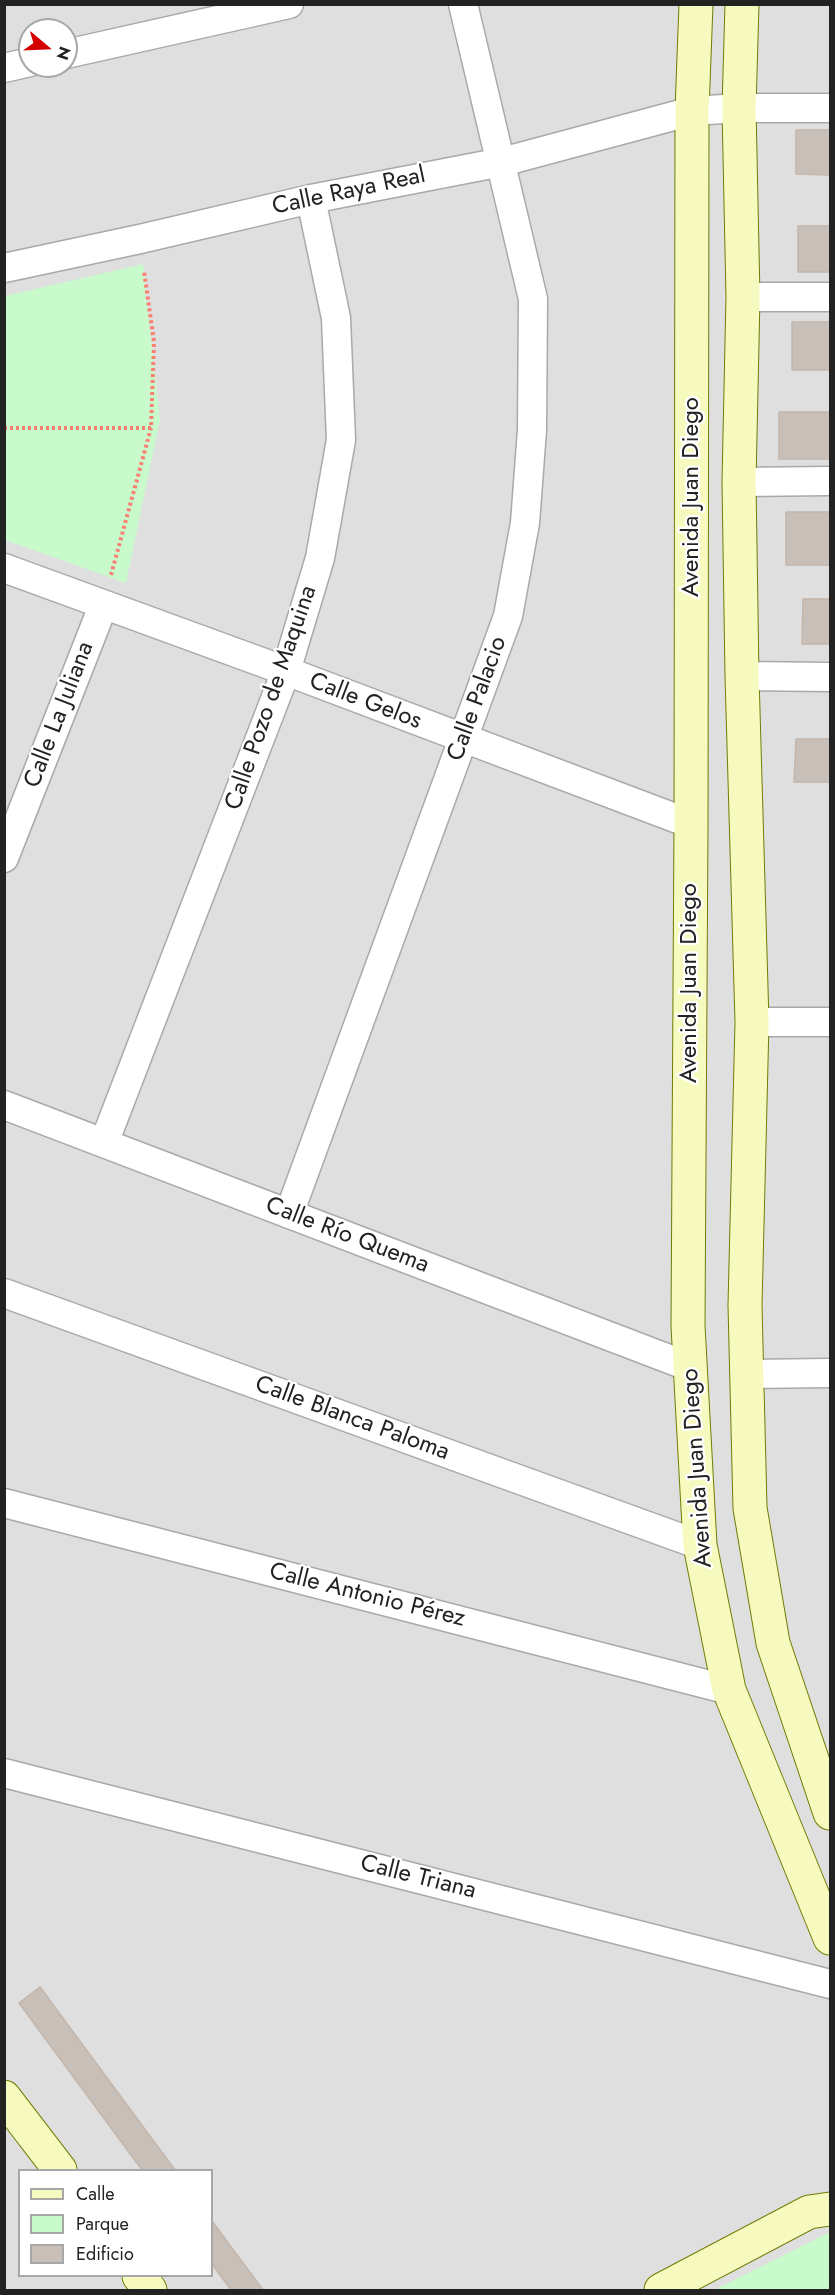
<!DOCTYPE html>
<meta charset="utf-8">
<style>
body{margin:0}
#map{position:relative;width:835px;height:2295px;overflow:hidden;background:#f2efe9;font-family:Jost,sans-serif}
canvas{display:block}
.frame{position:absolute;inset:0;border:6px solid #222;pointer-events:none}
.legend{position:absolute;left:18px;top:2169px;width:195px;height:108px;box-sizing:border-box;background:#fff;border:2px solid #a7a7a7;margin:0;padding:8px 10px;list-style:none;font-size:18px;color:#222}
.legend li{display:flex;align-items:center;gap:12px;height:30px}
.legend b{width:30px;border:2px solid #a7a7a7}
.north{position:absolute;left:18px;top:18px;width:60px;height:60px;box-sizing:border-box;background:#fff;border:2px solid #a7a7a7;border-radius:50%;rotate:109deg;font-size:16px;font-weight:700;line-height:24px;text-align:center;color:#222}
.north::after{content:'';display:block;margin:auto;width:21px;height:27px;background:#d40000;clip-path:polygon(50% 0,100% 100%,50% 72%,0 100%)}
</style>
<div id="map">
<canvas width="835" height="2295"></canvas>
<div class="frame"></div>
<ul class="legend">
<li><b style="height:8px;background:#f7fabf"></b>Calle</li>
<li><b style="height:16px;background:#c8facc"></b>Parque</li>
<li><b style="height:16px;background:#c7bfb8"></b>Edificio</li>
</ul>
<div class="north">N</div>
</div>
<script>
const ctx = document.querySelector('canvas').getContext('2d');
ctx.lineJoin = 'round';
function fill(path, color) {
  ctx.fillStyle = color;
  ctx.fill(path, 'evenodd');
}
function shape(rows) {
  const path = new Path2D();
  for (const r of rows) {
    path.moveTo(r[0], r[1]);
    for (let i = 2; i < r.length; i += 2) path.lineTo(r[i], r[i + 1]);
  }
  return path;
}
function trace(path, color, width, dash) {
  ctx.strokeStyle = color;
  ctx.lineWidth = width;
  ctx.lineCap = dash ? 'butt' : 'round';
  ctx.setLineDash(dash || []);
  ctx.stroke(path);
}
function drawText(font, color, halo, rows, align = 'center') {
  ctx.font = font + ' Jost,sans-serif';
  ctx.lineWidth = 4.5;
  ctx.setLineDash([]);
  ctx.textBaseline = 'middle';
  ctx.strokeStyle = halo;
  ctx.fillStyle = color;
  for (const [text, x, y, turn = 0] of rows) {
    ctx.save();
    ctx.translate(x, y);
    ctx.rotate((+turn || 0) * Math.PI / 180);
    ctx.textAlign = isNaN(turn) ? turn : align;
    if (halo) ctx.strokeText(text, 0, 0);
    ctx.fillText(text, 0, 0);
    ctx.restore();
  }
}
fill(shape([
 [5,5,830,5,830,2290,5,2290],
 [30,30,66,30,66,66,30,66],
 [20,2170,212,2170,212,2276,20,2276]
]), '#e0dfdf');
fill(shape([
 [143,264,160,419,126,583,5,540,5,296],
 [830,2232,830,2290,714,2290]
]), '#c8facc');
const building = shape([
 [796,130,830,130,830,175,796,174,796,130],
 [798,226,830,226,830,272,798,272,798,226],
 [792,322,830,322,830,370,792,370,792,322],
 [779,412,830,412,830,459,779,459,779,412],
 [786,512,830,512,830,565,786,565,786,512],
 [803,599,830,599,830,644,802,644,803,599],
 [796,739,830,739,830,782,794,782,796,739],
 [40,1987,175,2170,142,2170,19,2003,40,1987],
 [212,2221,263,2290,231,2290,212,2264,212,2221]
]);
fill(building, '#c7bfb8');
trace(building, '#c4b6ab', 1.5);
const street = shape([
 [66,54,289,4],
 [4,68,30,62],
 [4,268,140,239,311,199,502,162,692,111,739,108,830,108],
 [743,297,830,297],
 [739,482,830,481],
 [4,568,286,671,691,824],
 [742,676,830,677],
 [4,858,103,606],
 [752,1022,830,1022],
 [4,1105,690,1367],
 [104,1143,286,671,320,558,341,440,336,318,311,199],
 [289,1214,508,616,525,523,532,430,533,299,463,4],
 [4,1293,700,1545],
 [748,1374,830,1373],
 [4,1503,729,1690],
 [4,1773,830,1984]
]);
const secondary = shape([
 [696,4,692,111,691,824,688,1326,700,1545,729,1690,830,1938],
 [742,4,739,108,743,297,739,482,742,676,752,1022,745,1305,750,1508,773,1643,830,1813],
 [4,2097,60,2170],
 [139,2276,150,2290],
 [661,2290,809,2212,830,2209]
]);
trace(street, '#a9a9a9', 31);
trace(secondary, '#707d05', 35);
trace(shape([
 [4,428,151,428,154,342,144,271],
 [111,575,151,428]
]), '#fa8072', 4, [3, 3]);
trace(street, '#fff', 28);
trace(secondary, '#f7fabf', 33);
drawText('24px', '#222', '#fff', [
 ["Calle Raya Real",349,192,-12],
 ["Avenida Juan Diego",692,497,-90],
 ["Calle Pozo de Maquina",272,698,-71],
 ["Calle Palacio",478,699,-70],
 ["Calle Gelos",365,702,21],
 ["Calle La Juliana",60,715,-69],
 ["Avenida Juan Diego",690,983,-90],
 ["Calle Río Quema",347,1236,21],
 ["Calle Blanca Paloma",352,1419,20],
 ["Avenida Juan Diego",698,1468,-94],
 ["Calle Antonio Pérez",367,1596,14],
 ["Calle Triana",418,1878,14]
]);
</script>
